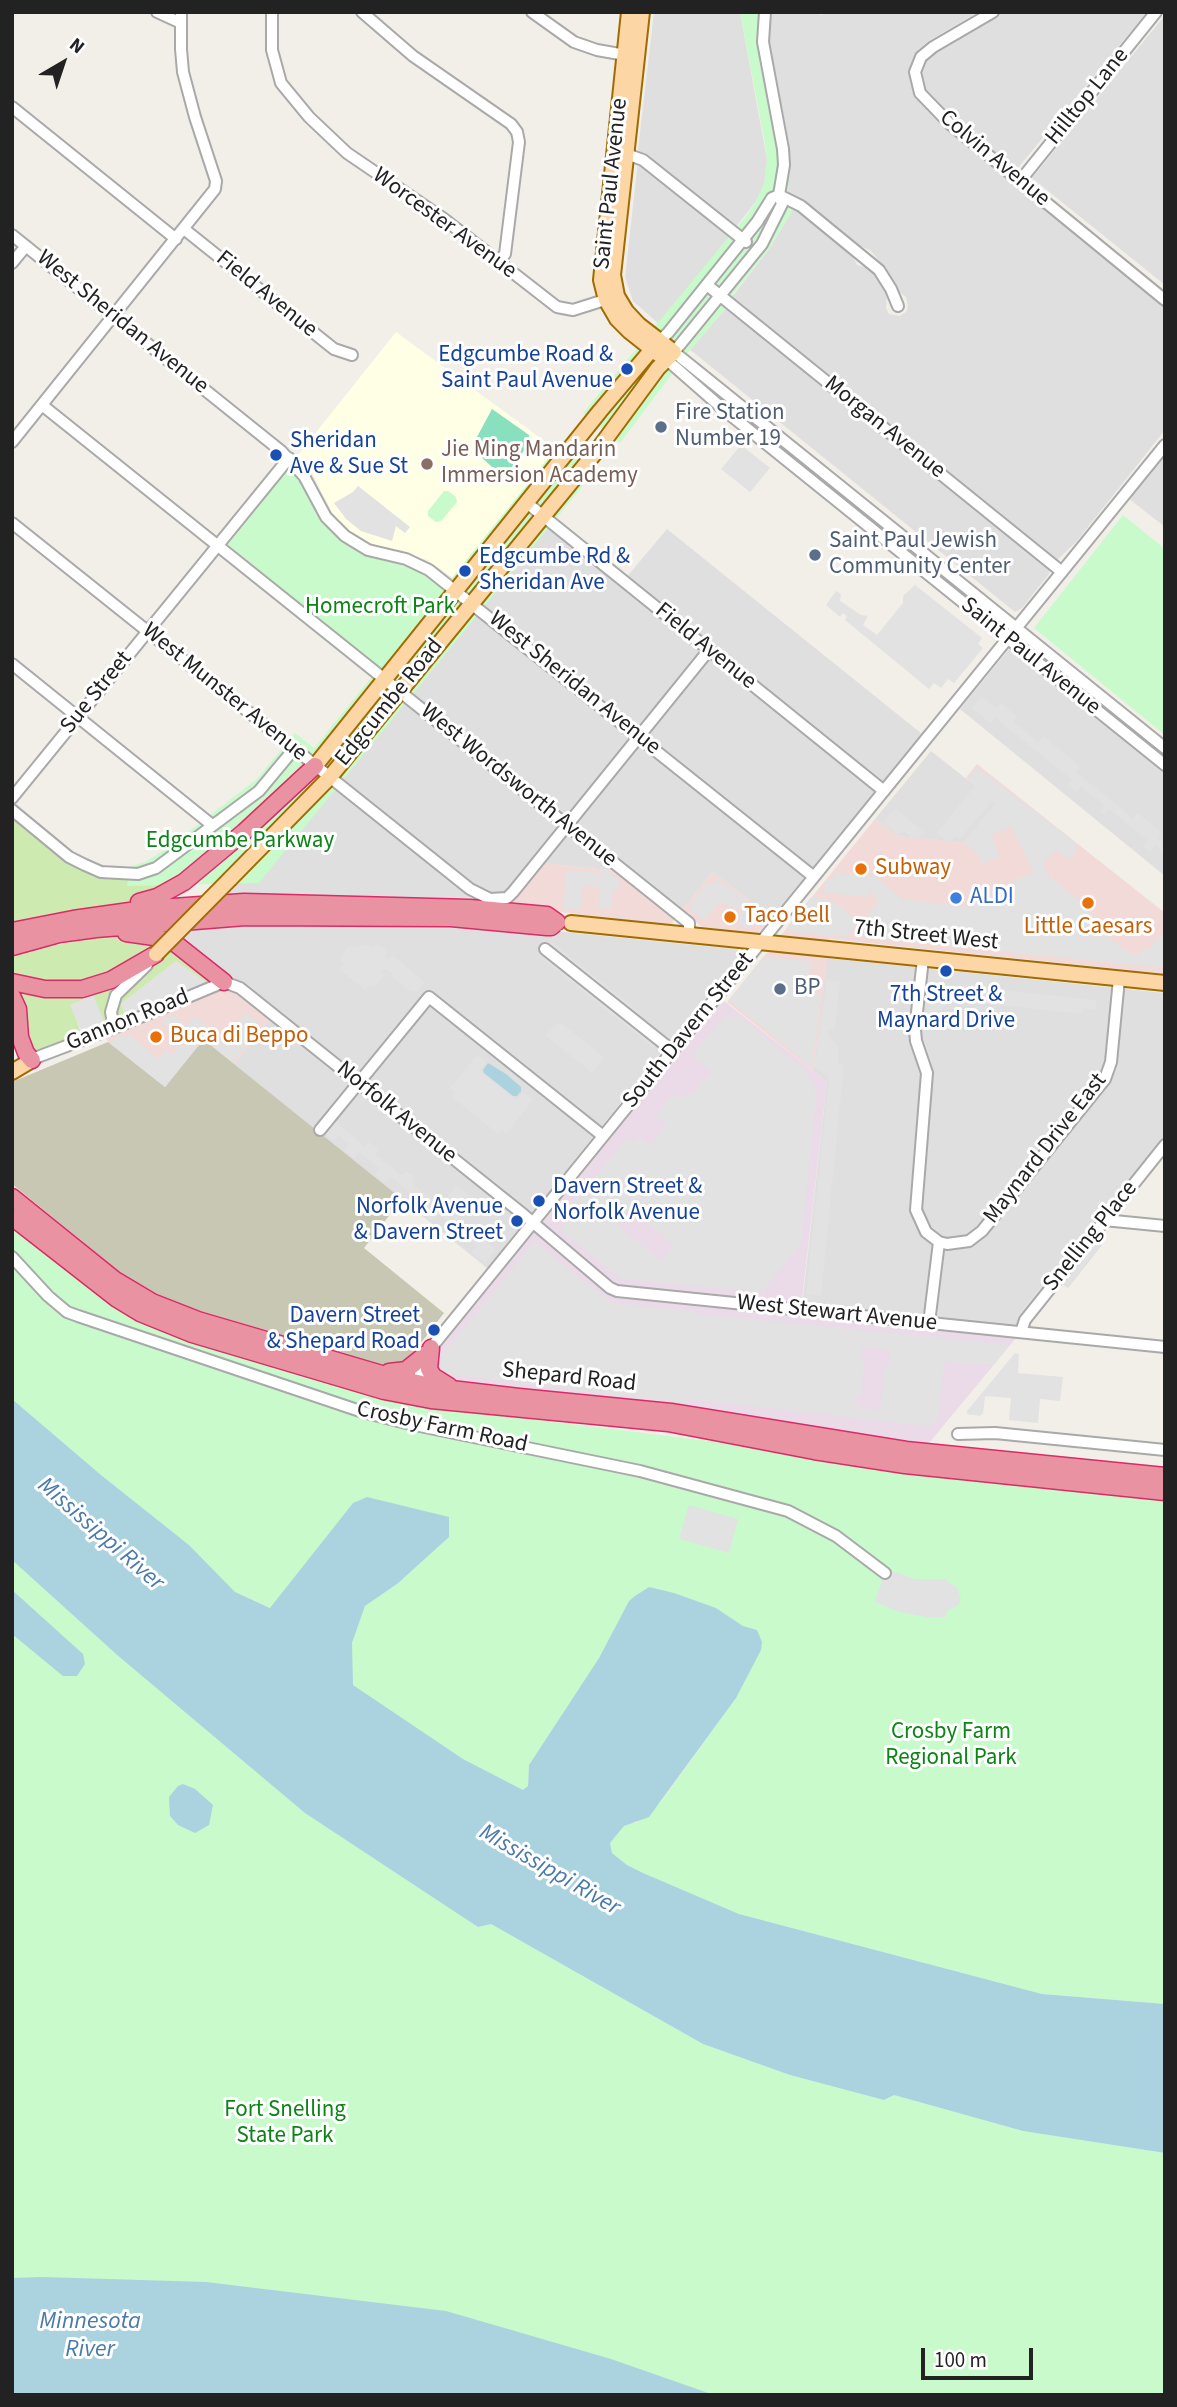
<!DOCTYPE html>
<style>
body{margin:0}
#map{position:relative;width:1177px;height:2407px;overflow:hidden;background:#f2efe9;font-family:"Source Sans 3",sans-serif}
canvas{display:block}
.frame{position:absolute;inset:0;border:14px solid #222;pointer-events:none}
.north{position:absolute;left:28px;top:28px;width:70px;height:70px;-webkit-text-stroke:5px #fff;paint-order:stroke;rotate:39deg;font-size:19px;font-weight:700;line-height:28px;text-align:center;color:#222}
.north::after{content:'';display:block;margin:auto;width:24px;height:32px;background:#222;clip-path:polygon(50% 0,100% 100%,50% 72%,0 100%)}
.scale{position:absolute;left:921px;top:2348px;width:112px;height:32px;box-sizing:border-box;border:4px solid #222;border-top:0;padding-left:9px;font-size:21px;line-height:24px;white-space:nowrap;color:#222;-webkit-text-stroke:5px #fff;paint-order:stroke}
</style>
<div id="map">
<canvas width="1177" height="2407"></canvas>
<div class="frame"></div>
<div class="north">N</div>
<div class="scale">100 m</div>
</div>
<script>
const ctx = document.querySelector('canvas').getContext('2d');
ctx.lineJoin = 'round';
function fill(path, color) {
  ctx.fillStyle = color;
  ctx.fill(path, 'evenodd');
}
function shape(rows) {
  const path = new Path2D();
  for (const r of rows) {
    path.moveTo(r[0], r[1]);
    for (let i = 2; i < r.length; i += 2) path.lineTo(r[i], r[i + 1]);
  }
  return path;
}
function trace(path, color, width, dash) {
  ctx.strokeStyle = color;
  ctx.lineWidth = width;
  ctx.lineCap = dash ? 'butt' : 'round';
  ctx.setLineDash(dash || []);
  ctx.stroke(path);
}
function drawText(font, color, halo, rows, align = 'center') {
  ctx.font = font + ' "Source Sans 3",sans-serif';
  ctx.lineWidth = 6;
  ctx.setLineDash([]);
  ctx.textBaseline = 'middle';
  ctx.strokeStyle = halo;
  ctx.fillStyle = color;
  for (const [text, x, y, turn = 0] of rows) {
    ctx.save();
    ctx.translate(x, y);
    ctx.rotate((+turn || 0) * Math.PI / 180);
    ctx.textAlign = isNaN(turn) ? turn : align;
    if (halo) ctx.strokeText(text, 0, 0);
    ctx.fillText(text, 0, 0);
    ctx.restore();
  }
}
fill(shape([
 [654,12,740,12,767,160,764,184,757,200,735,228,638,150],
 [772,12,810,12,822,15,824,12,978,12,930,40,919,49,910,72,913,88,917,97,949,130,1165,306,1165,430,1076,542,1057,560,732,297,769,249,794,208,851,253,857,265,870,268,877,273,887,294,886,308,889,314,900,316,906,312,908,306,906,297,895,289,886,269,870,250,857,245,805,203,788,193,789,145,770,44,769,28],
 [997,12,1147,12,1017,169,1011,167,942,109,926,92,921,77,923,63,927,56],
 [1165,15,1165,285,1032,178],
 [638,161,731,235,659,324,633,301,625,277],
 [727,307,1050,568,1049,574,1022,608,1015,612,693,352,690,350],
 [1165,452,1165,527,1128,498],
 [544,524,620,585,667,529,922,734,771,918,713,872,682,910,636,873,531,862,507,893,502,895,463,898,220,896],
 [1010,648,1165,773,1165,876,960,709],
 [931,751,997,803,963,843,897,836,875,819],
 [249,923,376,923,393,927,504,926,744,950,487,1268,234,1064,277,1010,245,984,227,979,176,939,190,926],
 [827,958,1165,993,1165,1154,1097,1240,1102,1245,1068,1288,1062,1284,1027,1328,802,1306,827,1082,813,1071]
]), '#e0dfdf');
fill(shape([
 [977,764,1165,913,1165,974,830,939,813,1071,727,1002,875,819,897,836,963,842,996,803,966,778],
 [543,863,617,871,675,918,671,925,508,906],
 [713,872,771,918,758,933,702,927,682,910],
 [176,961,217,991,228,987,270,1020,234,1064,203,1039,165,1087,108,1042,106,1037,130,1026,121,1004]
]), '#f2dad9');
fill(shape([
 [723,1000,827,1082,800,1317,1016,1338,925,1448,674,1408,439,1378,433,1357,436,1353]
]), '#ebdbe8');
fill(shape([
 [396,332,558,451,456,580,427,560,375,546,350,531,333,514,312,473,298,455]
]), '#ffffe5');
fill(shape([
 [203,1039,402,1199,364,1248,444,1313,403,1366,391,1368,187,1307,162,1297,121,1273,12,1184,12,1082,108,1042,165,1087]
]), '#c7c7b4');
fill(shape([
 [12,816,67,860,90,874,116,879,135,880,186,876,138,900,12,923],
 [106,936,159,940,133,964,70,986,12,979,12,953],
 [171,946,209,976,207,983,176,961,121,1004,126,1016,118,1017,115,1012,121,994],
 [127,978,109,999,107,1024,98,1027,97,1024,103,1021,71,1004,80,1030,86,1028,88,1032,35,1053,31,1052,16,987]
]), '#cdebb0');
fill(shape([
 [740,12,772,12,769,37,789,145,790,167,788,192,794,208,769,249,733,294,733,298,727,307,690,350,620,443,583,413,747,215,754,205,764,184,767,160,764,138],
 [563,440,598,467,259,883,127,886,131,866,145,862,166,849,257,779,295,733,314,748,379,668,228,545,286,471,293,470,300,477,316,511,331,530,351,547,368,556,410,568,427,575,443,589],
 [444,491,448,491,456,497,457,502,441,521,436,522,428,516,428,511],
 [1123,515,1165,549,1165,735,1034,628],
 [12,1223,101,1294,409,1402,530,1419,1165,1497,1165,2004,1042,1994,739,1914,643,1873,627,1865,612,1853,610,1843,624,1826,627,1823,636,1823,661,1802,736,1698,757,1630,743,1626,716,1608,649,1587,629,1601,599,1658,529,1765,528,1786,523,1790,463,1759,352,1685,352,1643,365,1606,397,1584,367,1497,353,1503,271,1608,235,1592,189,1545,101,1475,12,1399],
 [12,1560,116,1654,477,1927,491,1924,703,2044,790,2075,884,2100,894,2095,1023,2131,1165,2153,1165,2395,12,2395]
]), '#c8facc');
fill(shape([
 [492,409,529,435,530,442,506,476,492,467,478,454,477,437]
]), '#88e0be');
fill(shape([
 [741,445,770,468,750,492,721,469],
 [358,486,410,527,405,533,396,526,392,541,361,531,346,519,334,503,353,492],
 [915,585,982,638,978,644,983,648,954,683,948,679,941,688,934,683,929,689,845,620,847,616,843,613,840,617,826,605,836,591,841,594,840,601,861,615,868,616,863,625,877,635,903,603,903,596],
 [981,696,996,708,1001,703,1017,716,1014,722,1038,742,1043,736,1080,766,1076,772,1133,818,1138,813,1162,833,1158,838,1165,844,1165,854,1155,846,1150,852,1143,846,1147,840,1109,809,1104,815,1099,811,1104,805,1081,787,1076,792,1067,785,1071,779,995,718,990,723,972,708],
 [977,767,1076,843,1075,852,1068,860,1056,850,1043,864,1049,876,1083,904,1081,906,1092,915,1089,920,1123,949,1137,956,1141,950,1148,950,1165,930,1165,968,864,937,865,930,859,925,879,900,869,891,868,897,824,893,826,879,833,879,834,873,875,876,902,899,967,907,969,906,968,902,1034,872,1011,827,991,835,1000,857,982,864,976,852,963,843,996,803,993,800,960,839,956,836,949,843,937,833,975,786,967,779],
 [895,808,924,832,916,841,903,831,899,835,883,822],
 [606,869,620,881,618,884,619,889,613,889,611,909,598,907,601,872],
 [567,870,600,873,599,887,583,886,580,910,563,909],
 [716,878,754,906,752,928,739,926,740,908,725,906,720,901,704,921,688,907,707,883,716,883],
 [811,897,835,902,850,915,857,924,847,937,790,932,788,926],
 [550,941,641,1013,638,1017,663,1037,654,1048,538,956],
 [365,944,374,948,377,944,387,951,384,957,388,960,392,955,425,982,416,993,413,990,410,991,393,978,393,974,386,969,380,971,385,975,374,988,370,985,365,990,339,969,343,963,339,959,350,945,355,948],
 [763,957,811,961,807,992,821,994,812,1068,729,1000],
 [176,961,207,983,126,1016,121,1004],
 [827,980,840,982,835,1029,828,1029,828,1035,838,1046,838,1064,844,1065,821,1296,806,1294,829,1078,814,1067],
 [941,984,1096,1000,1096,1010,1083,1008,1082,1014,951,1000,940,1011,928,1012,930,1001,939,996],
 [93,995,104,1021,81,1030,70,1005],
 [246,1013,262,1026,232,1062,204,1039,165,1087,111,1044,114,1039,122,1035,125,1038,129,1034,159,1059,166,1050,172,1055,182,1042,161,1020,167,1017,170,1019,173,1015,187,1026,195,1016,218,1035,214,1040,219,1044],
 [727,1013,733,1019,737,1015,803,1068,814,1083,816,1098,801,1244,762,1292,621,1279,560,1230,566,1222,562,1218,628,1137,634,1142,638,1136,650,1145,667,1125,655,1115,674,1094,681,1100,687,1094,691,1096,711,1072,692,1056],
 [629,1209,674,1245,662,1261,617,1225,620,1220,618,1217,623,1211,626,1213],
 [560,1022,604,1057,592,1073,545,1035],
 [477,1055,487,1062,480,1071,516,1100,523,1092,533,1100,506,1134,501,1130,498,1134,452,1097,455,1092,450,1088],
 [333,1120,365,1146,369,1142,379,1149,375,1154,401,1175,406,1171,415,1178,412,1183,440,1206,457,1185,469,1195,467,1197,472,1201,458,1219,496,1250,485,1263,472,1253,477,1246,463,1234,457,1241,449,1234,454,1227,439,1215,433,1222,416,1208,421,1202,391,1177,385,1183,375,1175,379,1168,359,1152,354,1158,344,1150,349,1144,339,1136,333,1141,323,1133],
 [1085,1231,1101,1245,1068,1286,1062,1282,1034,1318,1022,1309],
 [534,1241,612,1303,694,1311,695,1314,1009,1345,994,1365,944,1361,938,1418,930,1426,688,1399,687,1404,440,1373,437,1362],
 [862,1347,890,1350,889,1365,885,1365,880,1410,860,1409,860,1404,854,1403,855,1396,861,1396,864,1363,861,1362],
 [1015,1353,1019,1354,1018,1373,1063,1377,1060,1401,1040,1399,1038,1423,1009,1420,1011,1398,985,1396,983,1413,980,1416,967,1414,967,1411],
 [689,1505,738,1519,729,1553,679,1539],
 [886,1569,915,1579,947,1579,947,1582,957,1587,961,1600,957,1606,947,1611,946,1617,927,1617,899,1612,875,1602]
]), '#e2e2e2');
fill(shape([
 [488,1063,506,1074,521,1087,521,1091,517,1096,513,1096,484,1073,483,1070],
 [12,1399,101,1475,189,1545,235,1592,270,1608,353,1503,367,1497,449,1517,449,1537,397,1584,365,1606,352,1643,353,1685,463,1759,523,1790,528,1786,529,1765,599,1658,629,1601,635,1596,649,1587,674,1593,716,1608,743,1626,757,1630,762,1642,761,1650,736,1698,649,1817,624,1826,610,1843,612,1853,627,1865,643,1873,739,1914,1042,1994,1165,2004,1165,2153,1023,2131,894,2095,884,2100,790,2075,703,2044,491,1924,478,1927,305,1813,116,1654,12,1560],
 [12,1590,83,1654,85,1664,77,1676,63,1676,12,1634],
 [183,1784,195,1789,213,1805,209,1825,195,1833,178,1825,170,1816,169,1797,178,1786],
 [42,2277,206,2282,446,2311,611,2359,714,2395,12,2395,12,2278]
]), '#aad3df');
const minor = shape([
 [157,12,181,23],
 [272,12,272,50,281,83,309,117,347,153,444,219,557,307,573,310,611,298],
 [362,12,413,56,511,124,517,132,519,142,505,254,499,261],
 [532,12,574,42,597,50,631,56],
 [765,12,763,42,783,149,784,165,779,195,782,204,762,244,674,352,1165,748],
 [993,12,933,47,921,57,915,72,920,93,949,123,1165,300],
 [12,107,176,239],
 [621,152,643,160,746,242],
 [1020,181,1156,12],
 [779,195,801,206,879,270,891,289,898,306],
 [184,229,334,349,352,355],
 [12,235,281,451,304,476,326,517,345,536,368,550,406,559,429,570,814,877],
 [12,263,26,246],
 [707,285,1062,572],
 [659,341,668,333,757,222,772,198,779,195],
 [666,359,723,409,1165,765],
 [42,405,689,923,689,935],
 [12,442,215,189,216,181,195,117,183,72,181,49,181,12],
 [527,503,884,791],
 [12,523,470,889,490,899,507,898,513,892,709,650],
 [12,664,212,825],
 [12,798,289,458],
 [12,810,69,857,85,865,101,872,138,874,156,868,259,791,294,749],
 [545,949,673,1051],
 [923,959,915,1030,916,1041,927,1073,916,1210,926,1232,939,1242,947,1244,969,1241,982,1231,1105,1079,1111,1062,1119,979],
 [114,1028,111,1012,116,995,147,965],
 [27,1061,114,1028,224,982,240,988,524,1215,610,1288,617,1291,1165,1347],
 [320,1130,429,997,603,1136],
 [1104,1220,1165,1226],
 [12,1257,48,1296,67,1312,78,1316,363,1412,410,1424,640,1471,788,1511,836,1536,885,1573],
 [929,1323,939,1242],
 [1021,1332,1025,1320,1165,1145],
 [417,1389,421,1367,431,1348,1165,445],
 [958,1434,995,1433,1165,1450]
]);
const major = shape([
 [629,12,601,280,606,300,617,319,629,331,658,354],
 [315,766,600,411,659,341],
 [230,879,330,777,599,448,658,368,674,352,639,325,626,311,617,296,613,275,642,12],
 [571,923,1165,983],
 [12,1072,32,1060]
]);
const highway = shape([
 [139,902,157,897,184,882,244,832,315,766],
 [12,931,73,919,144,909,244,902,470,908,547,915,557,922],
 [126,933,154,937,176,944,224,982],
 [12,947,59,934,96,929,245,917,451,918,547,927,551,927,557,922],
 [12,982,45,989,82,989,111,980,156,954],
 [12,996,18,1009,20,1037,26,1053,32,1060],
 [12,1197,115,1280,152,1302,198,1320,392,1377,434,1387,519,1397,671,1412,906,1450,1165,1476],
 [12,1217,117,1299,140,1313,192,1334,384,1391,431,1400,668,1423,814,1451,905,1465,1165,1492],
 [431,1348,429,1369,433,1376,449,1386],
 [389,1372,406,1370,426,1354]
]);
trace(minor, '#a9a9a9', 14);
trace(major, '#a06b00', 18);
trace(highway, '#dc2a67', 19);
trace(minor, '#fff', 10);
trace(major, '#fcd6a4', 14);
trace(highway, '#e892a2', 16);
const majorBridge = shape([
 [156,954,230,879]
]);
trace(majorBridge, '#a06b00', 18, []);
trace(majorBridge, '#fcd6a4', 14);
for (const [x, y, r, color] of [
 [627,369,7,"#1a4fb4"],
 [661,427,7,"#5c6f8a"],
 [276,455,7,"#1a4fb4"],
 [427,464,7,"#8d6e63"],
 [815,555,7,"#5c6f8a"],
 [465,571,7,"#1a4fb4"],
 [861,869,7,"#e8710a"],
 [956,898,7,"#3f7fe0"],
 [1088,903,7,"#e8710a"],
 [730,917,7,"#e8710a"],
 [946,971,7,"#1a4fb4"],
 [780,989,7,"#5c6f8a"],
 [156,1037,7,"#e8710a"],
 [539,1201,7,"#1a4fb4"],
 [517,1221,7,"#1a4fb4"],
 [434,1330,7,"#1a4fb4"]
]) {
  const dot = new Path2D();
  dot.arc(x, y, r, 0, 2 * Math.PI);
  ctx.fillStyle = color;
  ctx.fill(dot);
  trace(dot, '#fff', 2.5);
}
drawText('23px', '#222', '#fff', [
 ["Hilltop Lane",1088,97,-51],
 ["Colvin Avenue",994,159,40],
 ["Saint Paul Avenue",612,184,-84],
 ["Worcester Avenue",444,224,36],
 ["Field Avenue",266,295,39],
 ["West Sheridan Avenue",122,323,39],
 ["Morgan Avenue",884,428,39],
 ["Field Avenue",705,647,39],
 ["Saint Paul Avenue",1030,657,39],
 ["West Sheridan Avenue",574,684,39],
 ["Sue Street",97,693,-51],
 ["West Munster Avenue",224,693,39],
 ["Edgcumbe Road",390,703,-51],
 ["West Wordsworth Avenue",518,786,39],
 ["7th Street West",926,936,6],
 ["Gannon Road",128,1021,-22],
 ["South Davern Street",689,1031,-51],
 ["Norfolk Avenue",396,1113,39],
 ["Maynard Drive East",1046,1149,-52],
 ["Snelling Place",1091,1237,-51],
 ["West Stewart Avenue",837,1314,6],
 ["Shepard Road",569,1378,6],
 ["Crosby Farm Road",442,1428,12]
]);
drawText('23px', '#164399', '#fff', [
 ["Edgcumbe Road &",613,356],
 ["Saint Paul Avenue",613,382],
 ["Sheridan",290,442,"left"],
 ["Ave & Sue St",290,468,"left"],
 ["Edgcumbe Rd &",479,558,"left"],
 ["Sheridan Ave",479,584,"left"],
 ["7th Street &",946,996,"center"],
 ["Maynard Drive",946,1022,"center"],
 ["Davern Street &",553,1188,"left"],
 ["Norfolk Avenue",553,1214,"left"],
 ["Norfolk Avenue",503,1208],
 ["& Davern Street",503,1234],
 ["Davern Street",420,1317],
 ["& Shepard Road",420,1343]
], 'right');
drawText('23px', '#4e5e75', '#fff', [
 ["Fire Station",675,414],
 ["Number 19",675,440],
 ["Saint Paul Jewish",829,542],
 ["Community Center",829,568],
 ["BP",794,989]
], 'left');
drawText('23px', '#785e54', '#fff', [
 ["Jie Ming Mandarin",441,451],
 ["Immersion Academy",441,477]
], 'left');
drawText('23px', '#0c8416', '#fff', [
 ["Homecroft Park",380,608],
 ["Edgcumbe Parkway",240,842],
 ["Crosby Farm",951,1733],
 ["Regional Park",951,1759],
 ["Fort Snelling",285,2111],
 ["State Park",285,2137]
]);
drawText('23px', '#c56008', '#fff', [
 ["Subway",875,869],
 ["Taco Bell",744,917],
 ["Little Caesars",1088,928,"center"],
 ["Buca di Beppo",170,1037]
], 'left');
drawText('23px', '#366cbe', '#fff', [
 ["ALDI",970,898]
], 'left');
drawText('italic 24px', '#4a7aab', '#fff', [
 ["Mississippi River",100,1535,41],
 ["Mississippi River",549,1871,30],
 ["Minnesota",90,2323],
 ["River",90,2351]
]);
</script>
